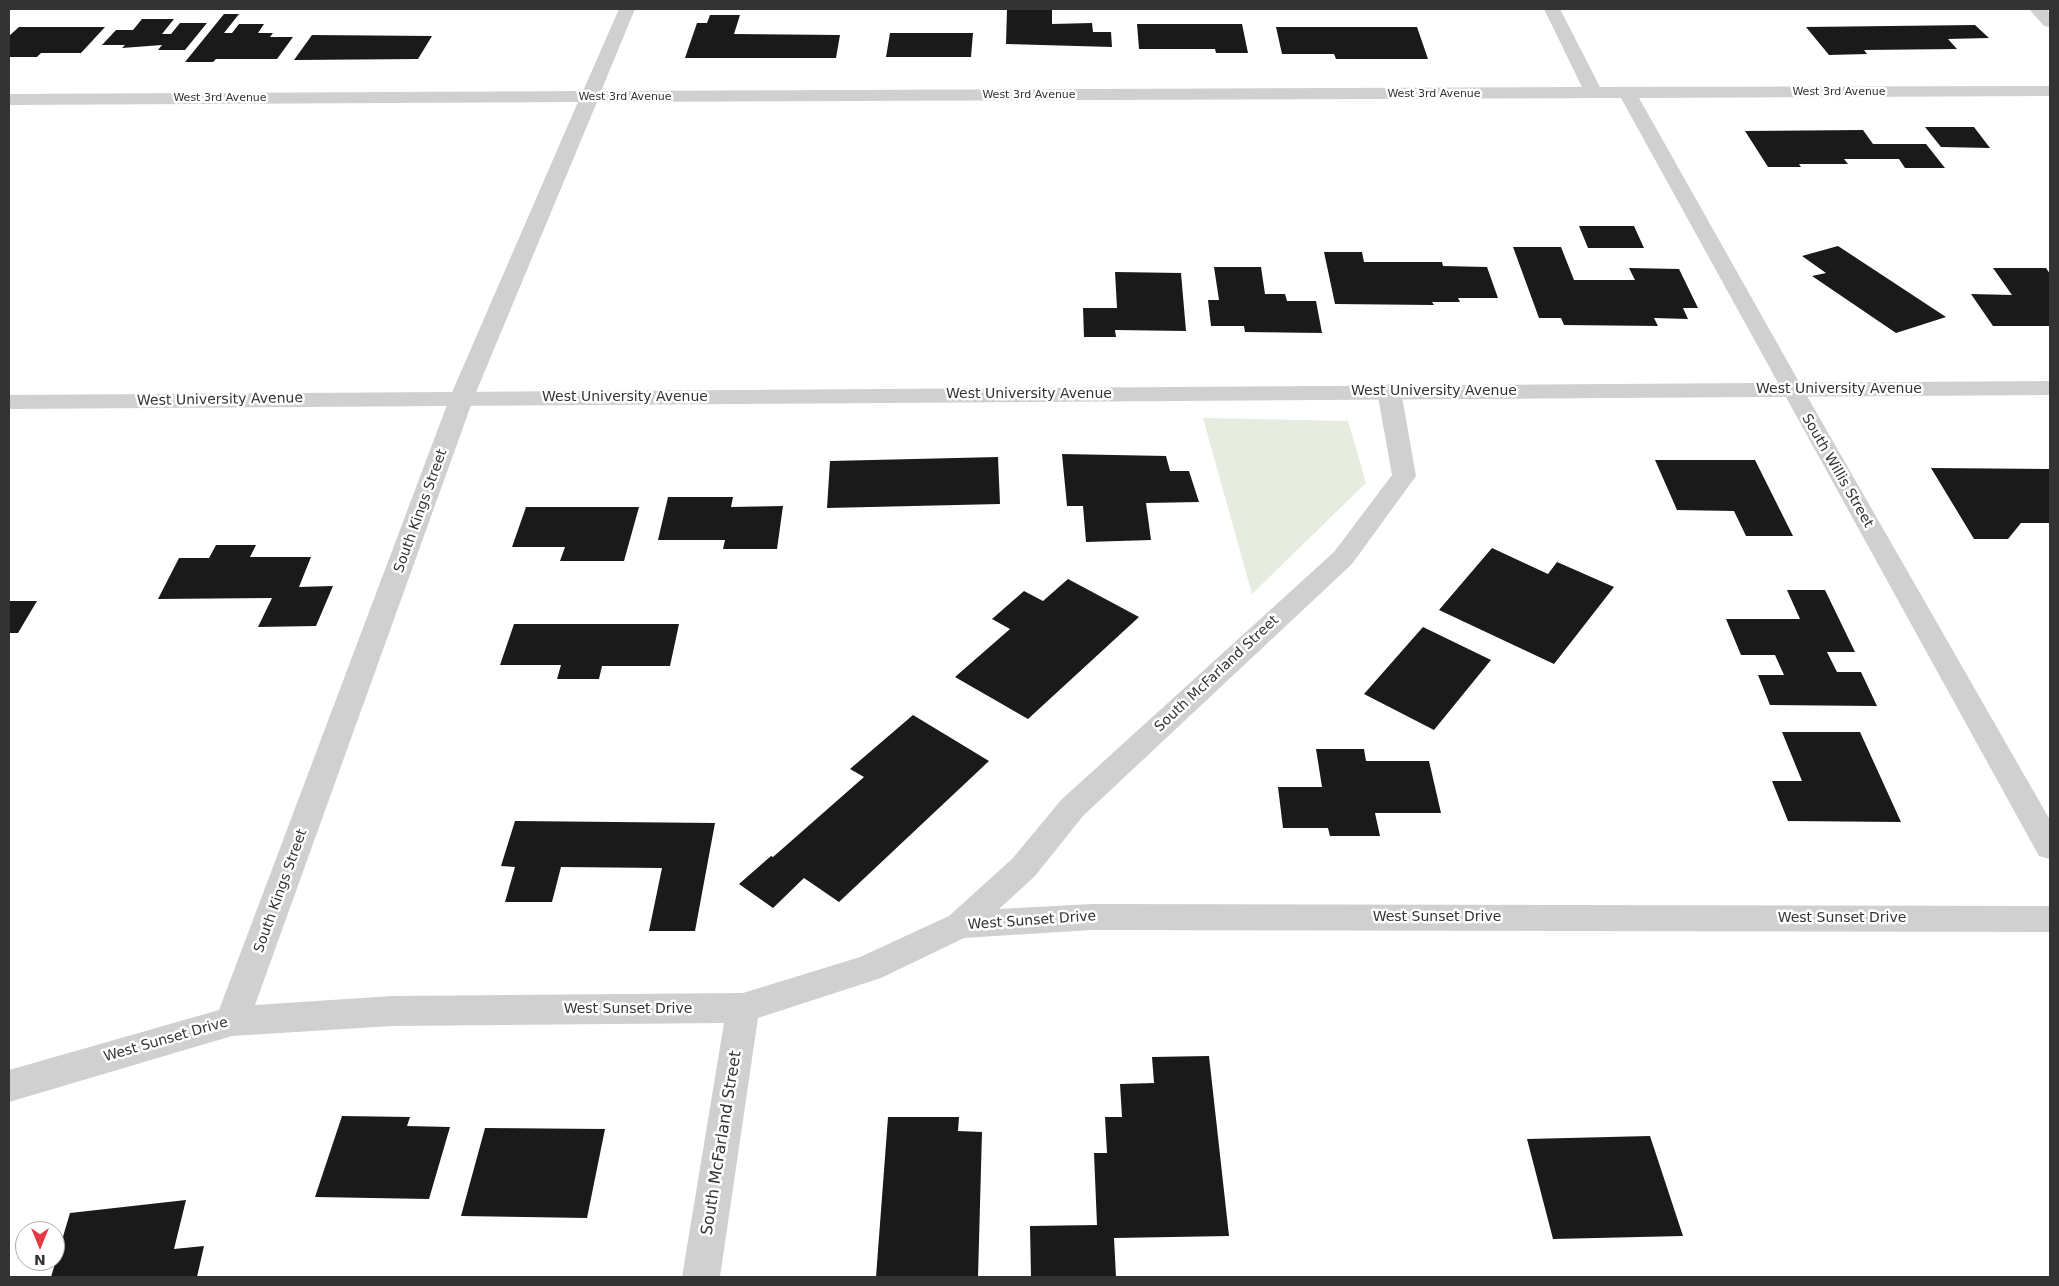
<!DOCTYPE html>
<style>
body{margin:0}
#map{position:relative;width:2059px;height:1286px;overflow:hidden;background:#fff;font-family:"DejaVu Sans",sans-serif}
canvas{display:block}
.frame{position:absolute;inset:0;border:10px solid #333;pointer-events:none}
.north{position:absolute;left:15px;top:1221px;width:50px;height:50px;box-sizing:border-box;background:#fff;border:1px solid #adadad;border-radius:50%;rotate:180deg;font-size:14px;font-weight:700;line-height:20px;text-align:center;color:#333}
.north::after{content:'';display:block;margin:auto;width:18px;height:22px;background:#e63946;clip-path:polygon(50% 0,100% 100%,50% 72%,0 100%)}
</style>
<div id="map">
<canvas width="2059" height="1286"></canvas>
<div class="frame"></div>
<div class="north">N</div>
</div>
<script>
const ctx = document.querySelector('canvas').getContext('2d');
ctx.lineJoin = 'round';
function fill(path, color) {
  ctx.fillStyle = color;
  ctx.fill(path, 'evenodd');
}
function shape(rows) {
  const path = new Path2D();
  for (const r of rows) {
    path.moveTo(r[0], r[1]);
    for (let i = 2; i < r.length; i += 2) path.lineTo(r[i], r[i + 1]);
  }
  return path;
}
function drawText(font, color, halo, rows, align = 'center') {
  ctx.font = font + ' "DejaVu Sans",sans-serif';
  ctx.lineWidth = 5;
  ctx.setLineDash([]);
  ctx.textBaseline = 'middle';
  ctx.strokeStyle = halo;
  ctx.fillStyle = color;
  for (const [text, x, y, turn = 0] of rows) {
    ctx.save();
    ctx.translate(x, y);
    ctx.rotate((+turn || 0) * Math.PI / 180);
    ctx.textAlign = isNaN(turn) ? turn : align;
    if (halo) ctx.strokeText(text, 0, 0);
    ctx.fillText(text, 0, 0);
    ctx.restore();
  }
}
fill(shape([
 [1203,418,1348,421,1366,483,1252,594]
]), '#e6ecdf');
fill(shape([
 [1007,9,1052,9,1052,24,1092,23,1093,32,1111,32,1112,47,1006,44],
 [224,14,239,14,224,33,232,33,239,24,264,24,258,33,273,33,270,37,293,37,277,59,216,59,213,62,185,62],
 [710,15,740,15,734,34,840,35,836,58,685,58,697,23,707,23],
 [142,19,174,19,162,34,171,34,180,23,207,23,185,50,158,50,162,45,122,48,125,45,102,45,116,30,133,30],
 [1137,24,1242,24,1248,53,1216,53,1215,49,1139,49],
 [1975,25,1989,38,1948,39,1957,49,1864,50,1867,54,1829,55,1806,27],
 [19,27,105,27,81,53,41,53,37,57,9,57,9,36],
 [1276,27,1417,27,1428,59,1336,59,1334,54,1282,54],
 [890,33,973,33,971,57,886,57],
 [312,35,432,36,418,59,294,60],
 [1925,127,1974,127,1990,148,1941,147],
 [1863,130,1873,144,1926,144,1945,168,1905,168,1899,159,1844,159,1848,164,1799,164,1801,167,1768,167,1745,131],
 [1579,226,1634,226,1644,248,1588,248],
 [1838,246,1946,317,1896,333,1812,276,1826,273,1802,256],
 [1513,247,1561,247,1574,280,1635,280,1629,268,1679,269,1698,308,1683,308,1688,319,1654,318,1658,326,1564,325,1561,318,1539,318],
 [1324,252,1362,252,1364,262,1442,262,1443,266,1487,267,1498,298,1458,298,1460,302,1432,302,1434,305,1335,304],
 [1214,267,1261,267,1265,294,1285,294,1287,301,1316,301,1322,333,1245,332,1244,326,1211,326,1208,300,1219,300],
 [1993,268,2046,268,2050,274,2050,326,1993,326,1971,294,2012,295],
 [1115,272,1181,273,1186,331,1115,330,1116,337,1084,337,1083,308,1117,308],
 [1062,454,1166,456,1170,471,1189,471,1199,502,1146,503,1151,540,1086,542,1083,506,1067,506],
 [998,457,1000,504,827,508,830,461],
 [1655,460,1755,460,1793,536,1746,536,1734,511,1677,510],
 [1931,468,2050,469,2050,523,2021,523,2008,539,1974,539],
 [668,497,733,497,731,507,783,506,777,549,723,549,725,540,658,540],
 [526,507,639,507,624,561,560,561,565,547,512,547],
 [216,545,256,545,250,557,311,557,299,587,333,586,316,626,258,627,272,598,158,599,179,558,209,558],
 [1492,548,1548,574,1557,562,1614,587,1554,664,1439,610],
 [1068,579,1139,617,1028,719,955,677,1010,629,992,619,1024,591,1043,601],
 [1787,590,1825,590,1855,652,1827,652,1837,672,1861,672,1877,706,1770,705,1758,675,1784,675,1775,655,1741,655,1726,619,1800,619],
 [9,601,37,601,18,633,9,633],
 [514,624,679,624,670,666,602,666,599,679,557,679,561,665,500,665],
 [1423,627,1491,660,1434,730,1364,694],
 [913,715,989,761,839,902,804,878,773,908,739,884,771,856,773,857,864,777,850,769],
 [1782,732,1860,732,1901,822,1788,821,1772,781,1802,781],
 [1316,749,1364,749,1366,761,1429,761,1441,813,1375,813,1380,836,1330,836,1328,828,1283,828,1278,787,1322,787],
 [515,821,715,823,695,931,649,931,662,868,561,867,552,902,505,902,515,867,501,866],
 [1209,1056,1229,1236,1114,1238,1116,1277,1031,1277,1030,1226,1097,1225,1094,1153,1107,1153,1105,1117,1122,1117,1120,1084,1154,1083,1152,1057],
 [342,1116,410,1117,407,1126,450,1127,429,1199,315,1197],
 [888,1117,959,1117,958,1131,982,1132,978,1277,876,1277],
 [485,1128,605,1129,587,1218,461,1216],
 [1650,1136,1683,1236,1553,1239,1527,1139],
 [186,1200,174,1249,204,1246,197,1277,51,1277,70,1213]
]), '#1a1a1a');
fill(shape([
 [619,9,635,9,601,91,1582,87,1544,9,1560,9,1600,87,2050,86,2050,96,1639,98,1803,389,2050,820,2050,859,2039,856,1621,98,597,102,474,397,255,1005,392,996,743,993,860,957,949,916,1013,858,1061,800,1334,552,1392,475,1377,391,1381,386,1389,384,1397,386,1401,391,1416,476,1352,564,1083,816,1035,876,999,909,1092,904,2050,906,2050,932,1092,930,964,938,881,978,758,1018,720,1277,682,1277,724,1023,392,1026,232,1036,9,1102,9,1070,219,1010,450,397,578,102,9,105,9,94,583,91,619,9],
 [2029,9,2046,9,2050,13,2050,27,2044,26,2029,9]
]), '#d0d0d0');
fill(shape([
 [2050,381,2050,395,9,409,9,395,2050,381]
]), '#d0d0d0');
drawText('11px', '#333', '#fff', [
 ["West 3rd Avenue",1839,92],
 ["West 3rd Avenue",1434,94],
 ["West 3rd Avenue",1029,95],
 ["West 3rd Avenue",625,97],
 ["West 3rd Avenue",220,98]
]);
drawText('14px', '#333', '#fff', [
 ["West University Avenue",1839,389],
 ["West University Avenue",1434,391],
 ["West University Avenue",1029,394],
 ["West University Avenue",625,397],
 ["West University Avenue",220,400,-1],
 ["South Willis Street",1837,471,60],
 ["South Kings Street",421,511,-70],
 ["South McFarland Street",1217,674,-43],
 ["South Kings Street",281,891,-70],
 ["West Sunset Drive",1437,917],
 ["West Sunset Drive",1842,918],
 ["West Sunset Drive",1032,921,-4],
 ["West Sunset Drive",628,1009],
 ["West Sunset Drive",166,1040,-16]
]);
drawText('16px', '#333', '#fff', [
 ["South McFarland Street",722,1143,-81]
]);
</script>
